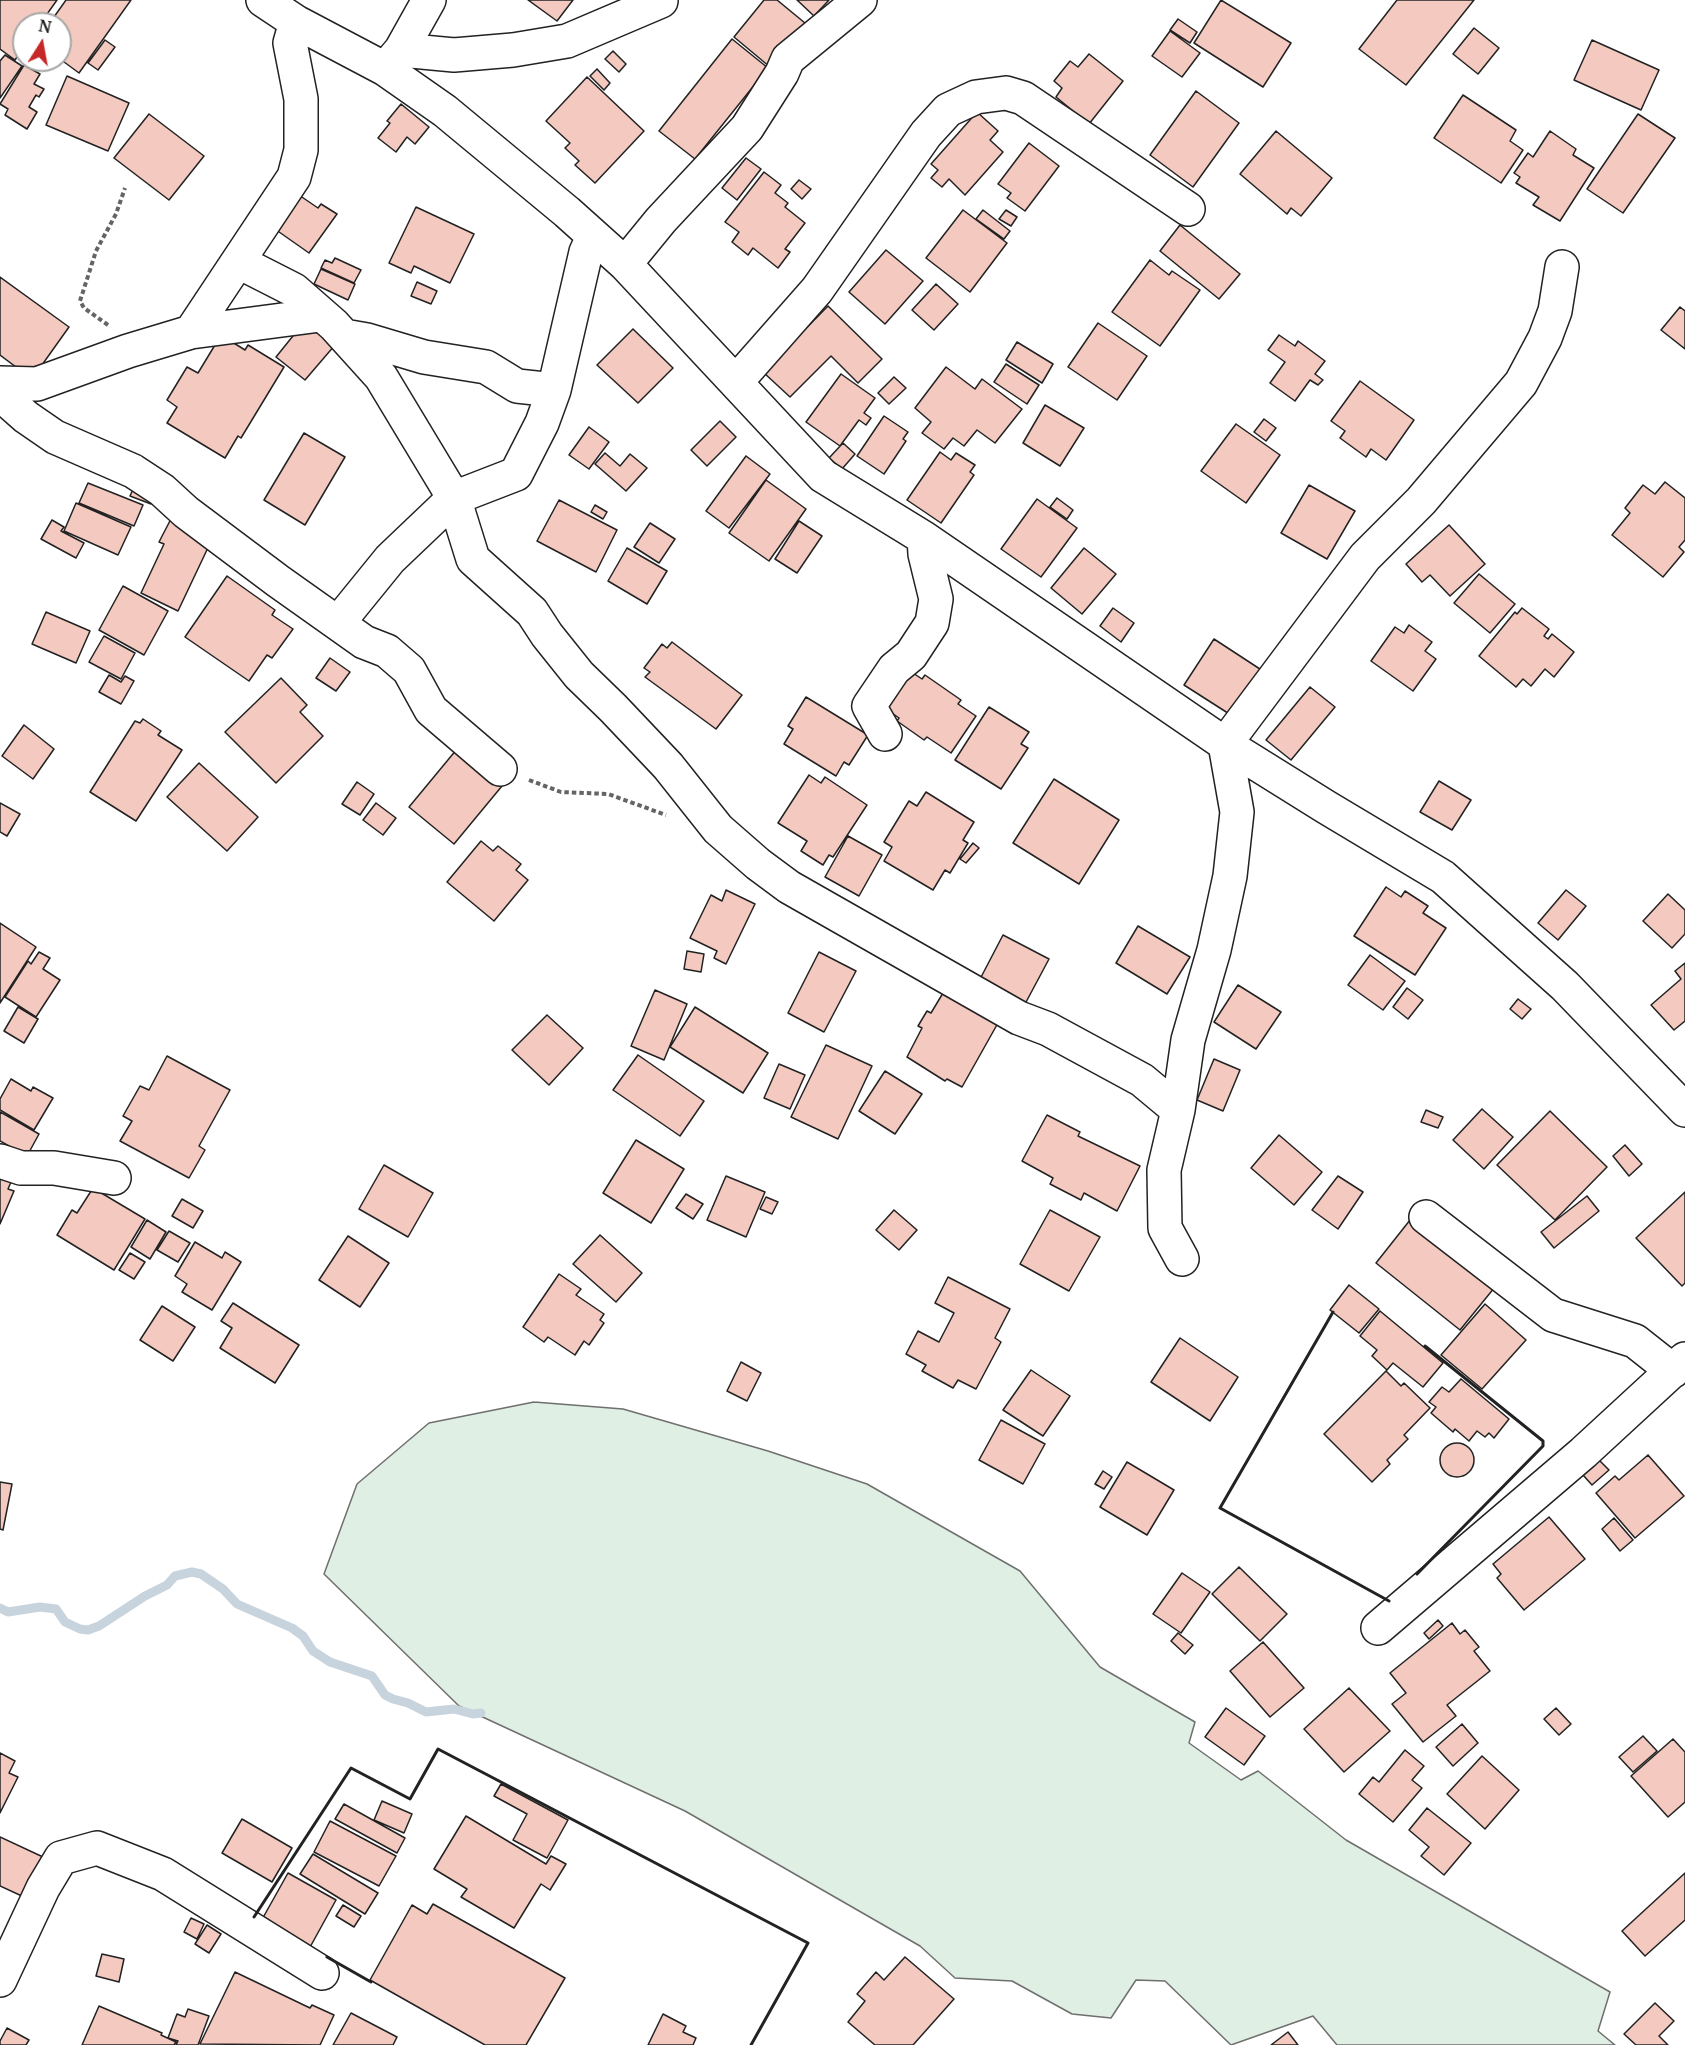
<!DOCTYPE html>
<style>
body{margin:0}
#map{position:relative;width:1685px;height:2045px;overflow:hidden;background:#fff;font-family:"Noto Serif",serif}
canvas{display:block}
.north{position:absolute;left:12px;top:12px;width:60px;height:60px;box-sizing:border-box;background:#fff;border:2px solid #a7a7a7;border-radius:50%;rotate:11deg;font-size:16px;font-weight:700;line-height:24px;text-align:center;color:#222}
.north::after{content:'';display:block;margin:auto;width:21px;height:27px;background:#c62828;clip-path:polygon(50% 0,100% 100%,50% 72%,0 100%)}
</style>
<div id="map">
<canvas width="1685" height="2045"></canvas>
<div class="north">N</div>
</div>
<script>
const ctx = document.querySelector('canvas').getContext('2d');
ctx.lineJoin = 'round';
function fill(path, color) {
  ctx.fillStyle = color;
  ctx.fill(path, 'evenodd');
}
function shape(rows) {
  const path = new Path2D();
  for (const r of rows) {
    if (r.length === 3) {
      path.moveTo(r[0] + r[2], r[1]);
      path.arc(r[0], r[1], r[2], 0, 2 * Math.PI);
      continue;
    }
    path.moveTo(r[0], r[1]);
    for (let i = 2; i < r.length; i += 2) path.lineTo(r[i], r[i + 1]);
  }
  return path;
}
function trace(path, color, width, dash) {
  ctx.strokeStyle = color;
  ctx.lineWidth = width;
  ctx.lineCap = dash ? 'butt' : 'round';
  ctx.setLineDash(dash || []);
  ctx.stroke(path);
}
const green = shape([
 [534,1402,623,1409,768,1451,867,1484,1020,1571,1100,1667,1195,1722,1189,1743,1241,1780,1258,1771,1346,1840,1610,1992,1598,2031,1615,2045,1337,2045,1313,2016,1231,2045,1165,1981,1136,1980,1111,2018,1072,2014,1012,1981,955,1978,920,1946,685,1811,459,1706,324,1574,357,1484,429,1423,534,1402]
]);
fill(green, '#e0efe3');
trace(green, '#6f6f6f', 1.5);
trace(shape([
 [0,1608,8,1612,40,1607,56,1609,65,1622,80,1629,88,1630,99,1626,145,1596,167,1585,175,1576,192,1572,201,1574,223,1589,237,1604,292,1628,303,1636,313,1651,330,1662,372,1676,385,1695,393,1699,408,1703,426,1712,454,1709,473,1714,481,1713]
]), '#c7d3dd', 9);
const building = shape([
 [0,0,57,0,40,24,24,24,24,47,15,60,0,49,0,0],
 [66,0,131,0,79,73,60,59,60,24,49,24,66,0],
 [528,0,573,0,557,21,528,0],
 [764,0,777,0,805,23,770,67,734,37,764,0],
 [797,0,829,0,814,16,797,0],
 [1221,0,1291,43,1263,87,1194,43,1221,0],
 [1397,0,1474,0,1406,85,1359,49,1397,0],
 [1178,19,1197,32,1190,43,1170,30,1178,19],
 [1474,28,1499,48,1478,74,1453,54,1474,28],
 [1170,31,1200,53,1182,77,1152,56,1170,31],
 [732,39,768,68,695,159,659,131,732,39],
 [105,40,115,47,98,70,88,63,105,40],
 [1592,40,1659,70,1641,110,1574,80,1592,40],
 [613,51,626,64,619,72,605,59,613,51],
 [1089,54,1123,81,1089,124,1056,97,1062,88,1054,81,1070,61,1078,67,1089,54],
 [5,55,22,66,0,98,0,61,5,55],
 [24,65,40,74,34,84,44,89,39,97,36,95,29,107,37,112,27,129,5,115,8,109,0,104,24,65],
 [597,69,610,83,604,90,590,76,597,69],
 [67,76,129,103,108,151,46,125,67,76],
 [587,77,644,131,595,183,575,165,579,161,565,148,570,143,546,121,587,77],
 [1196,91,1239,123,1193,187,1150,155,1196,91],
 [1463,95,1516,130,1510,141,1523,150,1501,183,1434,138,1463,95],
 [401,104,429,127,415,144,407,137,396,152,378,138,390,123,387,121,401,104],
 [977,112,998,131,990,140,1003,152,965,195,949,179,942,187,931,178,938,170,931,164,977,112],
 [149,114,204,156,169,200,114,158,149,114],
 [1638,114,1675,138,1623,213,1587,189,1638,114],
 [1276,131,1332,178,1301,216,1291,208,1287,214,1240,174,1276,131],
 [1550,131,1576,149,1573,155,1594,168,1560,221,1533,205,1539,197,1516,183,1520,177,1514,173,1528,153,1533,157,1550,131],
 [1029,143,1059,166,1025,211,1007,198,1011,193,998,184,1029,143],
 [746,158,761,169,737,200,722,188,746,158],
 [764,172,781,185,775,193,788,203,785,207,805,223,785,249,790,252,778,268,753,248,748,255,732,242,739,232,725,222,764,172],
 [799,180,811,189,802,199,791,189,799,180],
 [296,193,318,208,321,204,337,214,309,253,272,227,296,193],
 [416,207,474,234,450,283,414,266,411,273,389,263,416,207],
 [963,210,1007,243,970,292,926,258,963,210],
 [983,210,1010,231,1004,239,976,219,983,210],
 [1006,210,1017,217,1011,226,999,219,1006,210],
 [1180,225,1240,274,1219,299,1160,251,1180,225],
 [886,250,923,281,885,324,849,292,886,250],
 [335,258,361,270,354,283,321,268,325,260,332,263,335,258],
 [1150,260,1169,275,1172,271,1200,290,1160,346,1112,312,1150,260],
 [321,269,355,284,348,300,314,284,321,269],
 [0,277,69,327,32,379,0,355,0,277],
 [417,282,437,291,431,304,411,296,417,282],
 [936,284,958,304,934,330,912,310,936,284],
 [828,306,882,359,858,383,831,356,790,397,763,372,828,306],
 [1680,307,1685,311,1685,349,1661,330,1680,307],
 [305,321,335,345,305,380,276,357,305,321],
 [1098,323,1147,356,1117,400,1068,367,1098,323],
 [633,329,673,368,638,403,597,365,633,329],
 [221,335,245,350,248,345,284,367,241,438,238,436,225,458,167,423,177,407,167,400,187,367,198,373,221,335],
 [1279,335,1295,346,1298,341,1325,361,1315,374,1323,380,1318,385,1310,380,1295,401,1270,383,1285,362,1268,350,1279,335],
 [1017,342,1053,364,1042,383,1006,360,1017,342],
 [1006,364,1039,385,1027,404,994,382,1006,364],
 [946,367,975,389,982,379,1022,409,995,443,977,430,964,446,953,438,944,449,922,433,931,422,915,408,946,367],
 [841,374,875,398,864,413,871,418,866,425,859,420,840,446,806,422,841,374],
 [894,377,906,388,889,404,878,393,894,377],
 [1360,381,1414,420,1386,460,1371,449,1366,457,1340,438,1345,431,1331,421,1360,381],
 [1045,405,1084,428,1060,466,1023,443,1045,405],
 [884,416,908,432,903,439,906,441,884,474,857,456,884,416],
 [1264,419,1276,428,1266,441,1254,432,1264,419],
 [720,421,736,437,707,466,691,450,720,421],
 [1236,424,1280,455,1246,503,1201,471,1236,424],
 [589,427,609,442,589,469,569,455,589,427],
 [304,433,345,457,305,525,264,500,304,433],
 [843,443,855,454,842,469,829,458,843,443],
 [940,452,951,460,956,453,975,465,970,472,974,475,941,523,907,500,940,452],
 [605,453,620,466,630,454,647,468,626,491,595,464,605,453],
 [746,456,770,474,729,528,706,511,746,456],
 [766,480,806,509,769,561,729,533,766,480],
 [1665,482,1685,498,1685,540,1679,547,1684,552,1663,577,1612,535,1630,513,1625,508,1643,485,1655,494,1665,482],
 [88,483,143,505,134,526,79,503,88,483],
 [135,485,155,494,151,504,130,496,135,485],
 [1309,485,1355,511,1327,559,1281,533,1309,485],
 [1057,498,1073,510,1067,519,1050,507,1057,498],
 [1037,499,1077,528,1041,577,1001,549,1037,499],
 [559,500,617,530,596,572,537,541,559,500],
 [76,503,131,527,118,555,64,531,76,503],
 [595,505,607,512,603,519,591,512,595,505],
 [173,515,214,535,178,611,141,593,164,544,159,542,173,515],
 [52,520,64,527,61,531,84,543,76,558,41,539,52,520],
 [799,521,822,536,797,573,775,559,799,521],
 [650,523,675,539,659,563,634,547,650,523],
 [1449,525,1485,564,1450,596,1430,575,1422,582,1406,564,1449,525],
 [627,548,667,571,647,604,608,581,627,548],
 [1084,548,1116,574,1082,614,1051,588,1084,548],
 [1479,574,1515,604,1490,633,1454,603,1479,574],
 [227,576,275,610,272,615,293,629,272,658,267,655,249,681,185,637,227,576],
 [123,586,168,611,144,655,99,630,123,586],
 [1113,608,1134,623,1121,642,1100,626,1113,608],
 [1522,608,1549,629,1544,636,1548,639,1552,634,1574,652,1554,677,1545,669,1531,686,1523,679,1516,687,1479,656,1515,612,1517,614,1522,608],
 [46,612,90,631,76,663,32,644,46,612],
 [1409,625,1432,642,1425,651,1436,659,1413,691,1371,661,1395,627,1404,633,1409,625],
 [104,636,135,653,121,679,89,662,104,636],
 [1214,639,1263,671,1234,717,1184,685,1214,639],
 [672,642,742,695,716,729,645,677,650,672,644,668,662,644,667,648,672,642],
 [330,658,350,672,336,691,316,678,330,658],
 [904,667,922,679,925,675,961,700,958,704,976,716,951,753,927,737,924,740,897,721,899,718,879,704,904,667],
 [109,675,121,682,125,676,134,681,121,704,99,692,109,675],
 [281,678,307,705,300,712,323,736,276,783,225,732,281,678],
 [1310,687,1335,707,1291,760,1266,740,1310,687],
 [806,697,868,735,849,765,844,762,836,776,784,744,793,729,788,726,806,697],
 [989,707,1029,732,1021,744,1028,748,1001,789,955,760,989,707],
 [143,719,161,731,158,735,182,750,136,821,90,792,135,721,140,723,143,719],
 [24,725,54,749,33,779,2,756,24,725],
 [457,749,502,786,454,844,409,807,457,749],
 [199,763,258,817,227,851,167,797,199,763],
 [809,775,821,783,825,777,867,805,833,857,829,855,823,865,801,851,807,841,778,823,809,775],
 [1054,779,1119,820,1079,884,1013,843,1054,779],
 [1439,781,1471,800,1452,830,1420,812,1439,781],
 [357,782,374,794,360,815,342,804,357,782],
 [926,792,974,822,963,840,968,843,950,873,945,870,933,890,884,861,892,847,884,842,909,801,917,806,926,792],
 [0,803,20,814,7,836,0,832,0,803],
 [376,803,396,818,383,835,363,820,376,803],
 [848,836,882,855,859,896,825,877,848,836],
 [481,841,493,851,498,846,521,864,516,870,528,880,494,921,447,882,481,841],
 [973,843,979,848,966,863,960,859,973,843],
 [1386,887,1401,897,1405,891,1428,906,1423,913,1446,928,1415,975,1354,936,1386,887],
 [726,890,755,904,726,964,714,958,717,951,690,938,711,895,722,901,726,890],
 [1566,890,1586,906,1558,940,1538,923,1566,890],
 [1668,894,1685,910,1685,934,1672,948,1643,921,1668,894],
 [0,923,36,947,0,1003,0,923],
 [1138,926,1190,957,1167,994,1116,963,1138,926],
 [1003,935,1049,959,1025,1004,979,981,1003,935],
 [687,951,704,954,701,972,684,969,687,951],
 [39,952,50,958,43,969,60,980,36,1017,5,997,28,961,31,964,39,952],
 [819,952,856,971,824,1032,788,1013,819,952],
 [1370,955,1405,981,1383,1010,1348,985,1370,955],
 [1685,963,1685,1021,1674,1030,1651,1005,1681,979,1675,971,1685,963],
 [1238,985,1281,1012,1256,1049,1214,1022,1238,985],
 [1407,988,1423,1000,1408,1019,1393,1007,1407,988],
 [655,990,687,1004,664,1060,631,1046,655,990],
 [943,993,998,1023,962,1087,947,1079,945,1081,907,1057,922,1028,918,1026,927,1011,931,1013,943,993],
 [1518,999,1531,1009,1522,1019,1510,1009,1518,999],
 [18,1007,38,1019,24,1043,4,1031,18,1007],
 [695,1007,768,1053,743,1093,670,1047,695,1007],
 [547,1015,583,1048,549,1085,512,1050,547,1015],
 [826,1045,872,1066,838,1139,791,1117,826,1045],
 [638,1055,704,1101,680,1136,613,1090,638,1055],
 [167,1056,230,1090,199,1146,205,1150,189,1178,120,1141,132,1121,123,1116,140,1086,149,1090,167,1056],
 [1214,1059,1240,1070,1223,1111,1197,1100,1214,1059],
 [779,1064,805,1075,790,1109,764,1098,779,1064],
 [885,1071,922,1094,895,1134,859,1111,885,1071],
 [11,1079,31,1091,33,1087,53,1098,34,1130,0,1110,0,1099,11,1079],
 [1482,1109,1513,1137,1484,1169,1453,1140,1482,1109],
 [1426,1110,1443,1117,1438,1128,1421,1122,1426,1110],
 [1550,1111,1607,1167,1555,1220,1497,1165,1550,1111],
 [0,1112,39,1134,27,1156,0,1141,0,1112],
 [1047,1115,1080,1132,1078,1136,1140,1166,1117,1211,1084,1193,1081,1200,1050,1184,1053,1178,1022,1161,1047,1115],
 [1279,1135,1322,1172,1294,1205,1251,1168,1279,1135],
 [636,1140,684,1169,651,1223,603,1193,636,1140],
 [1625,1145,1642,1164,1629,1176,1613,1156,1625,1145],
 [384,1165,433,1193,408,1237,359,1209,384,1165],
 [726,1176,765,1192,746,1237,707,1220,726,1176],
 [1338,1176,1363,1192,1338,1229,1312,1210,1338,1176],
 [0,1177,11,1182,8,1189,14,1191,0,1224,0,1177],
 [93,1188,145,1219,114,1270,57,1235,72,1210,77,1213,93,1188],
 [1685,1192,1685,1283,1682,1286,1636,1238,1685,1192],
 [686,1194,703,1204,693,1219,676,1208,686,1194],
 [1587,1196,1599,1211,1554,1248,1541,1232,1587,1196],
 [766,1197,778,1202,772,1214,760,1209,766,1197],
 [182,1199,203,1211,193,1228,172,1216,182,1199],
 [894,1210,917,1230,899,1250,876,1230,894,1210],
 [1050,1210,1100,1237,1069,1291,1020,1264,1050,1210],
 [1414,1215,1499,1282,1460,1330,1376,1263,1414,1215],
 [147,1220,166,1232,150,1259,131,1247,147,1220],
 [169,1231,190,1243,178,1262,157,1250,169,1231],
 [600,1235,642,1273,616,1302,573,1264,600,1235],
 [348,1236,389,1263,360,1307,319,1280,348,1236],
 [195,1242,222,1258,225,1252,241,1262,212,1310,182,1292,187,1284,175,1276,195,1242],
 [130,1253,145,1262,134,1279,119,1270,130,1253],
 [559,1274,581,1289,576,1295,604,1314,600,1320,604,1323,589,1345,584,1341,575,1355,548,1337,544,1342,523,1327,559,1274],
 [948,1277,1010,1309,995,1338,1001,1342,976,1389,958,1380,953,1388,922,1371,926,1365,906,1354,918,1331,939,1342,954,1313,935,1303,948,1277],
 [1349,1285,1379,1309,1359,1333,1330,1310,1349,1285],
 [233,1303,299,1345,275,1383,220,1348,232,1328,221,1321,233,1303],
 [1485,1304,1526,1340,1482,1389,1441,1355,1485,1304],
 [162,1306,195,1327,173,1361,140,1340,162,1306],
 [1380,1311,1443,1363,1423,1387,1393,1363,1387,1370,1372,1356,1377,1350,1360,1336,1380,1311],
 [1180,1338,1238,1377,1210,1421,1151,1382,1180,1338],
 [741,1362,761,1373,747,1401,727,1391,741,1362],
 [1031,1370,1070,1396,1043,1436,1003,1410,1031,1370],
 [1386,1371,1401,1386,1404,1383,1430,1408,1404,1435,1408,1439,1387,1460,1390,1464,1372,1482,1324,1434,1386,1371],
 [1461,1379,1509,1419,1494,1438,1489,1433,1485,1437,1477,1431,1469,1441,1455,1429,1453,1432,1431,1413,1436,1407,1429,1402,1442,1387,1449,1392,1461,1379],
 [1001,1420,1045,1444,1023,1484,979,1460,1001,1420],
 [1457,1460,17],
 [1648,1455,1684,1496,1635,1538,1596,1493,1615,1476,1619,1480,1648,1455],
 [1599,1460,1609,1470,1592,1485,1583,1475,1599,1460],
 [1127,1462,1174,1490,1147,1535,1100,1507,1127,1462],
 [1103,1471,1112,1477,1104,1489,1095,1484,1103,1471],
 [0,1482,12,1484,3,1530,0,1529,0,1482],
 [1549,1517,1585,1559,1524,1610,1497,1578,1501,1574,1493,1564,1549,1517],
 [1614,1518,1633,1540,1620,1551,1602,1529,1614,1518],
 [1239,1567,1287,1614,1260,1641,1212,1594,1239,1567],
 [1182,1573,1210,1592,1181,1633,1153,1614,1182,1573],
 [1438,1620,1443,1626,1429,1639,1424,1633,1438,1620],
 [1452,1623,1460,1634,1465,1630,1479,1647,1474,1651,1490,1671,1447,1705,1456,1716,1423,1742,1392,1704,1406,1693,1390,1673,1452,1623],
 [1178,1633,1193,1645,1185,1654,1171,1641,1178,1633],
 [1263,1642,1304,1688,1270,1717,1230,1671,1263,1642],
 [1349,1688,1390,1731,1344,1772,1304,1729,1349,1688],
 [1226,1708,1265,1736,1244,1765,1205,1737,1226,1708],
 [1556,1708,1571,1724,1559,1735,1544,1719,1556,1708],
 [1462,1724,1478,1743,1453,1766,1436,1747,1462,1724],
 [1643,1736,1657,1751,1633,1772,1619,1757,1643,1736],
 [1673,1739,1685,1752,1685,1802,1668,1817,1631,1776,1673,1739],
 [1405,1750,1424,1766,1412,1780,1422,1788,1393,1822,1359,1794,1373,1777,1379,1782,1405,1750],
 [0,1753,15,1761,9,1773,18,1777,0,1813,0,1753],
 [1482,1756,1519,1790,1485,1829,1447,1794,1482,1756],
 [501,1784,568,1820,547,1858,513,1840,527,1814,494,1796,501,1784],
 [382,1801,412,1814,404,1833,374,1820,382,1801],
 [344,1804,405,1838,397,1853,335,1819,344,1804],
 [1427,1808,1471,1843,1444,1875,1421,1856,1429,1847,1409,1830,1427,1808],
 [466,1816,546,1864,551,1856,566,1864,550,1890,541,1884,514,1928,461,1897,467,1889,434,1869,466,1816],
 [242,1819,292,1848,272,1882,222,1853,242,1819],
 [330,1821,396,1856,379,1886,314,1852,330,1821],
 [0,1837,43,1857,24,1897,0,1886,0,1837],
 [313,1854,378,1893,365,1914,300,1874,313,1854],
 [288,1873,336,1900,309,1949,260,1923,288,1873],
 [1685,1873,1685,1920,1645,1956,1622,1931,1685,1873],
 [433,1904,565,1978,526,2045,485,2045,370,1980,412,1905,427,1914,433,1904],
 [343,1905,361,1916,354,1927,336,1916,343,1905],
 [191,1918,204,1924,197,1939,184,1932,191,1918],
 [207,1925,221,1934,209,1953,195,1944,207,1925],
 [102,1954,124,1959,119,1982,96,1976,102,1954],
 [905,1957,954,1999,913,2045,875,2045,848,2022,865,2001,857,1994,876,1972,884,1980,905,1957],
 [235,1972,310,2008,312,2005,334,2015,320,2045,200,2044,235,1972],
 [1655,2003,1674,2021,1659,2036,1668,2045,1636,2045,1624,2034,1655,2003],
 [99,2006,162,2033,161,2035,176,2042,174,2045,82,2045,99,2006],
 [188,2009,209,2016,198,2045,176,2045,178,2041,168,2038,177,2014,185,2017,188,2009],
 [351,2013,397,2037,393,2045,333,2045,351,2013],
 [663,2014,686,2026,683,2032,696,2038,693,2045,648,2045,663,2014],
 [7,2028,29,2040,26,2045,0,2045,0,2041,7,2028],
 [1288,2032,1298,2045,1271,2045,1288,2032]
]);
fill(building, '#f3c9c0');
trace(building, '#222', 1.5);
const minor = shape([
 [263,0,296,22,385,69,445,111,567,212,625,264,823,476,924,538,1225,744,1326,807,1443,877,1565,986,1685,1110],
 [401,50,429,0],
 [385,69,401,50,454,55,513,50,567,41,661,1],
 [239,262,294,290,334,325,381,377,454,498,473,559,532,612,547,635,579,675,613,708,668,766,718,829,758,864,789,887,1019,1018,1048,1029,1142,1080,1178,1110],
 [625,264,661,220,747,128,782,73,788,59,860,0],
 [191,332,320,315],
 [344,336,367,340,424,357,486,367,517,386,554,390],
 [736,382,817,290,926,134,948,110,976,97,1006,93,1023,98,1188,209],
 [0,383,37,384,128,351,191,332,294,177,301,150,301,99,290,43,296,22],
 [0,394,26,417,55,437,133,471,162,490,186,512,278,581,364,642,387,651,409,670,431,710,500,769],
 [338,623,390,559,454,498,516,474,542,423,554,390,586,252,593,237],
 [885,734,869,706,894,669,911,655,932,623,936,599,925,554,924,538],
 [0,1161,21,1168,54,1168,114,1178],
 [1426,1217,1553,1315,1635,1341,1673,1371],
 [1182,1259,1165,1228,1164,1170,1178,1110,1188,1040,1214,950,1230,876,1237,812,1225,744,1365,557,1421,501,1521,383,1545,338,1555,311,1562,267],
 [1378,1628,1583,1453,1685,1359],
 [0,1980,43,1888,61,1858,97,1848,163,1874,322,1973]
]);
trace(minor, '#222', 36);
trace(shape([
 [108,325,84,308,80,301,96,251,116,214,125,188],
 [529,780,561,792,608,794,666,815]
]), '#646464', 4, [4.5, 3]);
trace(minor, '#fff', 33);
trace(shape([
 [1333,1312,1220,1508,1389,1601],
 [1417,1574,1543,1446,1543,1441,1425,1346],
 [254,1917,351,1768,410,1799,438,1749,808,1943,751,2045],
 [327,1957,371,1982]
]), '#222', 3);
</script>
